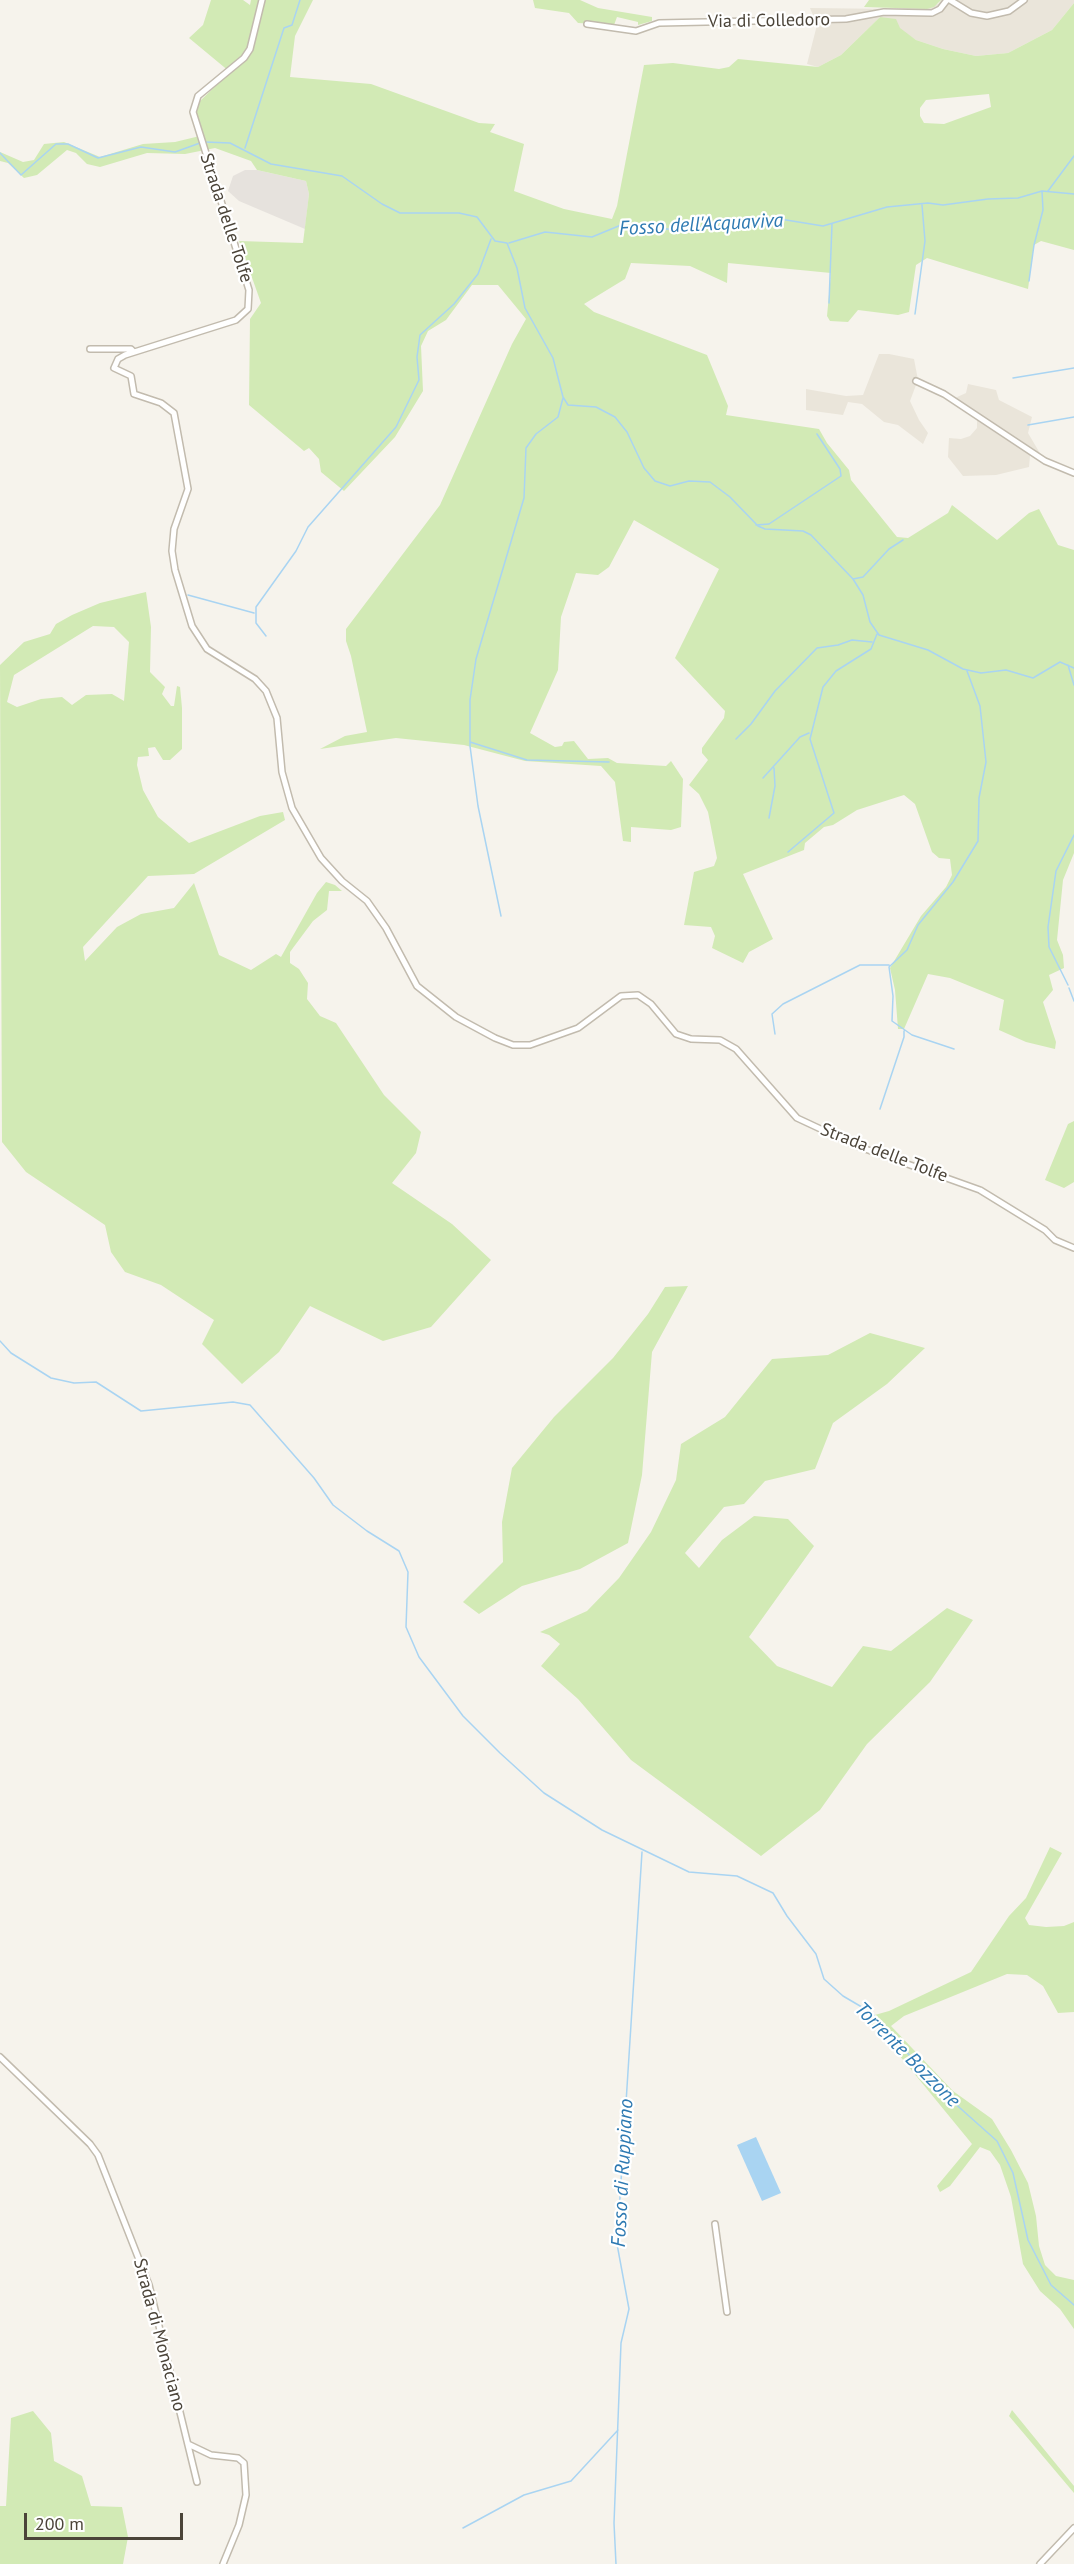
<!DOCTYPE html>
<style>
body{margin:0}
#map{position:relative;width:1074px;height:2564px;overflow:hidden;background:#f6f3ec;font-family:"PT Sans",sans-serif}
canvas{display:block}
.scale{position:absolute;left:24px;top:2513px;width:159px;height:27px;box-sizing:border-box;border:3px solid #4b4439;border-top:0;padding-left:8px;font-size:18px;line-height:21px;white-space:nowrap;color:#4b4439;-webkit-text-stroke:4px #fff;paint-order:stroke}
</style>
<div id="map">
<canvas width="1074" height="2564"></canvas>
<div class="scale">200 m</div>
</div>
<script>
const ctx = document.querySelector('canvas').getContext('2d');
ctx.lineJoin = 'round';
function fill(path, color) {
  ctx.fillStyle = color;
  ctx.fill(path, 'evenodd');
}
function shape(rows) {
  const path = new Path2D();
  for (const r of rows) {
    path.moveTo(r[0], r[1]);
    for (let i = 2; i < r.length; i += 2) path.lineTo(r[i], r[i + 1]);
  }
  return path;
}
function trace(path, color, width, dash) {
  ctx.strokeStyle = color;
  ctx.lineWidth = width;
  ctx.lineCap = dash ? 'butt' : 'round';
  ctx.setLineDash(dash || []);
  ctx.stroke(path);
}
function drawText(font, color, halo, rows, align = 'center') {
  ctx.font = font + ' "PT Sans",sans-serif';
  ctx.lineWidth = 4.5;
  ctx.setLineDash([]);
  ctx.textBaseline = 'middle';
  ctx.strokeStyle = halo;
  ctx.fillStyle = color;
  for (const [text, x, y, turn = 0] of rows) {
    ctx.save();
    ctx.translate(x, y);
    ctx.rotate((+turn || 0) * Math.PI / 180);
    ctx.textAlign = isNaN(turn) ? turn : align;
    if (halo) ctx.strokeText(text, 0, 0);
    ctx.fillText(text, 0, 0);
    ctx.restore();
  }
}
fill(shape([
 [941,0,1074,0,1074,3,1052,30,1008,53,976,56,943,49,916,40,880,17,841,55,818,67,807,64,817,25,810,8,894,9,938,4],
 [879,354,889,354,914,359,918,380,937,387,955,398,966,393,968,384,996,390,999,400,1032,417,1028,433,1041,455,1030,456,1029,467,996,475,963,476,948,457,949,438,961,439,970,436,977,428,977,418,945,397,916,385,910,401,919,420,928,433,923,444,898,425,884,422,862,404,848,402,843,415,806,410,806,389,846,396,863,395]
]), '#eae5da');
fill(shape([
 [245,170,257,170,306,181,309,194,305,229,239,201,228,191,233,176]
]), '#e6e2dd');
fill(shape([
 [211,0,243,0,250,5,251,0,313,0,295,36,290,77,371,84,479,123,495,124,490,132,524,144,514,191,564,209,612,219,617,206,644,65,673,63,719,69,729,67,738,59,818,67,841,55,880,17,896,19,900,28,916,40,943,49,976,56,1008,53,1052,30,1074,3,1074,250,1041,241,1034,245,1028,289,927,258,916,265,909,312,898,315,858,310,848,322,830,321,827,316,831,273,728,263,727,283,690,266,631,263,625,279,584,304,594,312,707,355,728,406,726,415,819,429,827,443,849,470,851,480,897,537,908,538,948,513,952,505,997,540,1029,513,1039,509,1058,545,1074,550,1074,853,1063,880,1057,940,1063,955,1064,968,1049,975,1053,990,1043,1002,1056,1042,1055,1049,1026,1042,999,1030,1004,1000,950,978,928,974,904,1029,898,1029,895,990,890,968,921,916,946,887,952,875,950,859,939,858,932,852,915,804,904,795,857,810,833,825,824,827,805,843,804,850,743,874,773,939,749,952,743,963,712,948,715,936,711,927,684,925,694,872,714,866,717,858,708,812,699,794,689,785,708,760,702,753,702,748,724,718,725,711,675,658,719,569,634,520,609,567,598,575,576,573,561,617,558,670,530,733,555,747,562,746,564,742,574,741,588,759,608,758,617,763,666,766,671,761,683,779,681,827,671,830,631,827,631,842,623,841,615,782,601,766,525,761,464,745,396,738,320,749,345,736,367,732,351,656,346,641,346,629,440,505,512,344,526,319,498,285,472,285,446,320,428,331,421,346,423,391,395,437,344,491,321,472,319,459,309,448,304,451,249,405,250,319,261,303,239,241,303,243,309,194,306,181,257,170,251,161,215,148,185,154,147,153,100,167,87,164,76,153,67,150,37,175,24,178,8,163,0,161,0,152,23,162,34,160,44,144,64,142,100,157,143,144,175,142,204,135,195,115,199,102,230,72,189,38,203,25],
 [989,94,991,107,944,124,924,123,920,116,920,108,926,100],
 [533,0,580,0,598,8,652,17,652,21,638,25,638,22,617,17,614,25,578,23,569,13,535,8],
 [869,0,941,0,934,7,927,9,864,7],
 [146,592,151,627,150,672,165,687,162,694,171,706,174,706,177,686,180,687,182,708,182,749,170,760,163,760,155,747,148,748,149,756,138,757,137,765,143,790,158,817,189,843,260,816,283,812,285,820,194,874,148,876,83,947,85,961,117,927,141,914,174,908,194,883,219,955,251,970,276,954,281,957,317,893,326,882,335,885,342,891,329,891,327,910,313,921,290,952,290,963,299,969,308,983,307,999,320,1016,336,1023,384,1095,421,1132,416,1153,392,1183,452,1224,491,1260,431,1327,383,1341,310,1306,279,1352,242,1384,202,1344,214,1320,161,1285,125,1272,111,1252,105,1225,26,1172,2,1142,0,665,24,642,50,634,56,624,72,615,100,603],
 [93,626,114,627,129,642,124,701,112,694,86,695,72,705,62,697,41,699,17,707,7,702,14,675],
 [1074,1121,1074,1182,1064,1188,1045,1180,1068,1124],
 [688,1286,652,1352,642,1475,628,1543,580,1569,522,1586,479,1614,463,1602,503,1562,502,1522,512,1468,554,1417,613,1358,648,1314,665,1287],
 [870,1333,925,1348,887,1384,833,1423,815,1469,765,1481,744,1504,724,1507,685,1553,699,1568,722,1540,754,1516,788,1519,814,1546,749,1637,777,1666,832,1687,863,1646,891,1651,947,1608,973,1620,930,1682,867,1744,820,1810,761,1856,631,1760,578,1699,541,1666,560,1644,549,1635,540,1632,587,1611,619,1578,651,1532,676,1480,681,1444,725,1417,772,1359,828,1355],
 [1050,1847,1062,1853,1025,1918,1029,1925,1046,1927,1064,1926,1074,1922,1074,2012,1058,2013,1043,1986,1027,1975,1007,1974,904,2016,891,2026,953,2091,992,2119,1011,2150,1028,2183,1036,2216,1039,2246,1045,2265,1056,2276,1074,2280,1074,2329,1060,2309,1040,2291,1023,2264,1011,2197,1000,2165,990,2151,980,2147,950,2186,940,2192,937,2186,972,2144,881,2033,864,2018,889,2011,971,1972,1009,1916,1026,1898],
 [1012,2410,1074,2486,1074,2493,1009,2416],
 [33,2411,51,2433,54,2461,82,2476,91,2506,122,2507,128,2537,123,2564,0,2564,0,2506,6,2506,11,2418]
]), '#d2eab5');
fill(shape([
 [756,2137,781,2193,762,2201,737,2145]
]), '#a9d4f2');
trace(shape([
 [205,142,230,143,271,164,342,176,382,204,400,213,459,213,477,217,495,241,507,243,517,268,525,308,553,358,563,397,568,405,596,407,615,417,627,432,644,468,655,481,670,486,689,481,710,482,730,497,758,526,765,529,803,531,811,535,853,579,863,595,870,622,879,635,928,650,963,669,981,673,1006,670,1033,678,1060,662,1074,668],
 [245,148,284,28,292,25,300,0],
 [0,153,21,175,56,144,68,144,98,158,141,147,175,152,200,143],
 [1048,191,1074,156],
 [509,243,545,232,592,237,621,225,651,229,694,229,780,219,823,226,887,207,928,203,943,205,988,199,1018,198,1042,191,1074,194],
 [1029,281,1034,245,1043,210,1042,191],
 [829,303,832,224],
 [915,314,925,241,922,205],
 [1013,378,1074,368],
 [1028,425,1074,417],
 [756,525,769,524,841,476,840,469,817,434],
 [853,579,863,577,889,549,903,540],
 [188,595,254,613],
 [266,636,256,623,256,607,296,551,308,527,396,427,419,380,417,357,420,335,454,304,478,274,491,239],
 [1068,665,1074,685],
 [736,739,751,724,775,691,817,648,838,645,852,640,872,642],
 [470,742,527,760,609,762],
 [763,778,800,737,809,733],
 [769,818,775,786,774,768],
 [788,852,834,813,810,739,823,687,836,671,871,649,877,634],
 [501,916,478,806,470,746,470,700,476,659,524,498,526,448,536,434,558,417,563,398],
 [1068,985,1049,947,1048,927,1056,871,1074,835],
 [1069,988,1074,1001],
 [775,1034,772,1014,783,1004,860,965,889,965],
 [954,1049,912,1035,892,1021,893,996,889,967,907,950,918,925,953,882,978,841,979,798,986,762,980,706,967,671],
 [880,1109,904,1037,904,1031],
 [0,1341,11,1353,51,1378,74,1383,96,1382,141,1411,233,1402,250,1405,314,1478,333,1505,367,1531,399,1551,408,1572,406,1627,419,1657,463,1716,500,1753,544,1793,602,1830,689,1872,737,1876,773,1893,787,1916,816,1954,824,1979,843,1996,872,2013,942,2092,997,2141,1013,2173,1028,2240,1051,2285,1074,2305],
 [463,2528,524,2495,571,2481,618,2430],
 [616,2564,614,2523,621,2343,629,2309,617,2244,642,1852]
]), '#a9d4f2', 1.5);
const minor = shape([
 [262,0,250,49,244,58,198,96,193,112,249,290,248,309,236,320,125,355,118,359,114,368,131,376,134,394,161,403,174,413,188,489,174,529,172,551,175,570,192,626,207,649,255,679,266,691,277,718,282,772,292,808,321,858,342,881,367,901,386,928,417,986,456,1017,495,1038,513,1045,530,1045,578,1028,621,996,638,995,651,1004,676,1034,691,1039,720,1040,736,1049,797,1118,857,1146,980,1190,1045,1230,1055,1240,1074,1248],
 [950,0,971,13,987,16,1009,11,1024,0],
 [587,24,636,31,659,23,846,19,884,12,932,13,940,9,947,0],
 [90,349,131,349,134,352],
 [916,381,944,394,1045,461,1074,473],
 [0,2057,90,2144,98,2155,149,2285,197,2482],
 [715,2224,727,2312],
 [188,2444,211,2455,238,2458,244,2463,246,2495,239,2525,223,2564],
 [1040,2564,1074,2528]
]);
trace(minor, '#c2bbae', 8);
trace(minor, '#fff', 5);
drawText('18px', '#4b4439', '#fff', [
 ["Via di Colledoro",769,21,-1],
 ["Strada delle Tolfe",226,218,72],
 ["Strada delle Tolfe",884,1153,21],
 ["Strada di Monaciano",159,2335,75]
]);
drawText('italic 20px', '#2e7ab2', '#fff', [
 ["Fosso dell'Acquaviva",701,225,-3],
 ["Torrente Bozzone",907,2055,45],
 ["Fosso di Ruppiano",623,2173,-87]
]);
</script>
